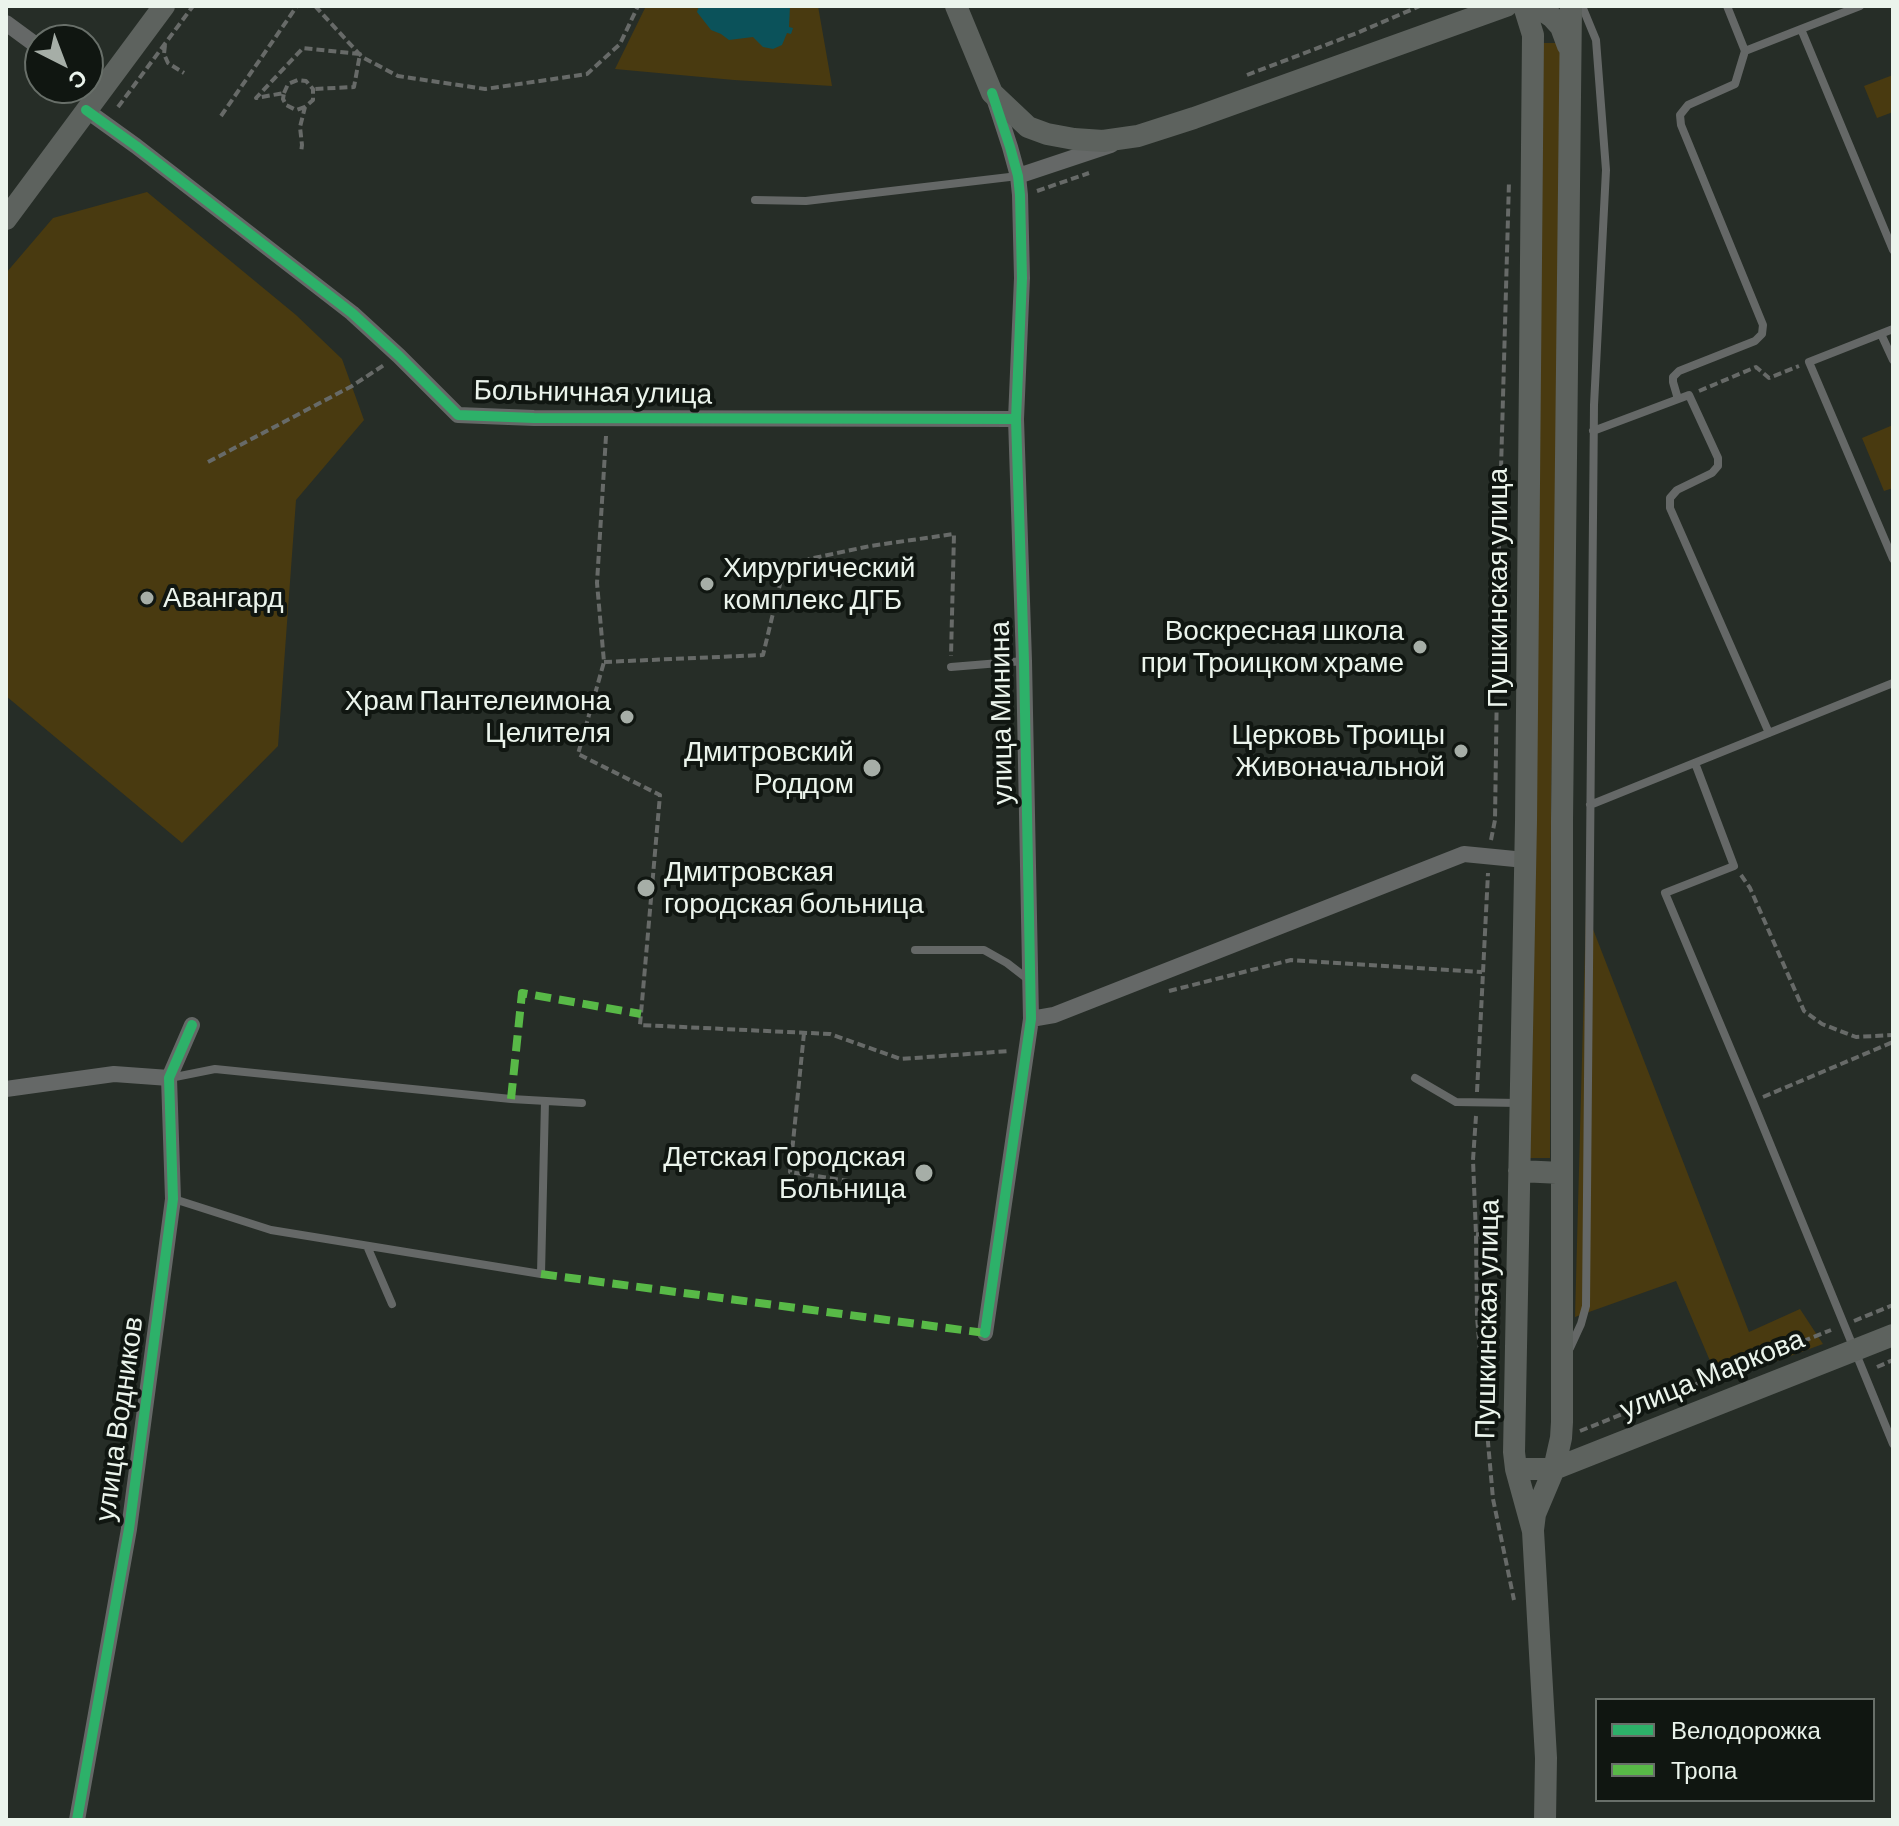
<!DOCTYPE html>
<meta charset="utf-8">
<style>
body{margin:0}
#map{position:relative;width:1899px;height:1826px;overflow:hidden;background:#262d27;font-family:Barlow,sans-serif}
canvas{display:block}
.frame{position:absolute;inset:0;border:8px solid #ebf4ec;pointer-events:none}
.legend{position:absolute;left:1595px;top:1698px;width:280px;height:104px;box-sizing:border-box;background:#101611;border:2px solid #686f69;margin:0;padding:10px 14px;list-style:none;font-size:24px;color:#ebf4ec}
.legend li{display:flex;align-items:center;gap:16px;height:40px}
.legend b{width:40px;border:2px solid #686f69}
.north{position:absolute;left:24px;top:24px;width:80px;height:80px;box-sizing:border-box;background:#101611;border:2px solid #686f69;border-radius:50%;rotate:138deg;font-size:22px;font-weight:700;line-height:32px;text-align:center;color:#ebf4ec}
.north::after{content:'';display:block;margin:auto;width:28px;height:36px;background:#a6aea7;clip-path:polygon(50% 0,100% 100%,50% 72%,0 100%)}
</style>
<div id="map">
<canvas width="1899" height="1826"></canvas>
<div class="frame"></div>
<ul class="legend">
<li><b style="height:10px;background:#2db169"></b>Велодорожка</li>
<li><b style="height:10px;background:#58b947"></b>Тропа</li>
</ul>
<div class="north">С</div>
</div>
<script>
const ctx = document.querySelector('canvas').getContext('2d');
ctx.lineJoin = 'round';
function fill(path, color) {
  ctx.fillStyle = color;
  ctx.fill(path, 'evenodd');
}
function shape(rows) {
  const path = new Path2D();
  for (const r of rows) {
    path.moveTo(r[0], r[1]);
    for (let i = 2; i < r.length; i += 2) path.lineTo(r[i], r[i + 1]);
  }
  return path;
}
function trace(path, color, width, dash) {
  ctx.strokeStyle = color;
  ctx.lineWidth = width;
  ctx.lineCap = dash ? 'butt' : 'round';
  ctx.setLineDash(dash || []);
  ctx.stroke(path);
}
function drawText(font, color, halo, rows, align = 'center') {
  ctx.font = font + ' Barlow,sans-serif';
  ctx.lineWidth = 8;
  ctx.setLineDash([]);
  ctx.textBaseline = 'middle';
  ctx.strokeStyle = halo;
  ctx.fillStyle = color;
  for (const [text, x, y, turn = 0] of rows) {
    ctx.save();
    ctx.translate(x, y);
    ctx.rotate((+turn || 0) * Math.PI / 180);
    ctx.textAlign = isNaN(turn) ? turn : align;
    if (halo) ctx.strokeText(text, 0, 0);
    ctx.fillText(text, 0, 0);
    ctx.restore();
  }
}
fill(shape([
 [646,6,818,6,832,86,734,80,615,69],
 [1543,43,1563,43,1551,813,1550,1158,1529,1158],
 [1893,75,1893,112,1877,118,1864,86],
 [147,192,296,315,342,359,364,420,296,500,278,746,182,843,6,696,6,273,53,218],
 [1893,425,1893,488,1884,491,1862,438],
 [1586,911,1749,1332,1800,1309,1823,1344,1719,1382,1676,1281,1575,1317]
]), '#493a10');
fill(shape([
 [699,6,790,6,789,27,793,28,791,34,787,33,782,45,773,49,763,47,753,37,729,40,721,34,711,30,697,12]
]), '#0b525a');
trace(shape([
 [315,6,362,57,398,76,485,89,587,74,620,44,638,6],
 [165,45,164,54,168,63,184,73],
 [1247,75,1357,33,1420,6],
 [284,93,288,84,298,80,306,81,313,89,313,100,305,107,300,127,302,145,301,153],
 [118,107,193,6],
 [305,107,296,110,286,105,283,99,284,93,256,98,303,48,360,54,354,87,313,89],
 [221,116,297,6],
 [1037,191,1089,173],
 [1699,391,1756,367,1769,378,1799,366],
 [606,436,597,583,604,662,578,754,660,795,640,1025,830,1034,901,1059,1009,1051],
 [208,462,352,386,384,365],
 [604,662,763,655,781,580,809,559,870,546,954,534,951,656],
 [1491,840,1495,820,1499,542,1509,181],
 [1741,875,1750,888,1804,1011,1822,1024,1856,1037,1893,1035],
 [1169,991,1291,960,1482,972],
 [804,1033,790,1172,848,1181],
 [1477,1092,1488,873],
 [1763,1097,1893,1042],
 [1476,1116,1473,1160,1476,1234,1477,1317,1493,1499,1514,1600],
 [1476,1234,1498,1237],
 [1854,1321,1893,1305],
 [1877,1367,1893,1360],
 [1580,1431,1831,1330]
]), '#676a68', 4, [8, 4]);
trace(shape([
 [1727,6,1745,51,1801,29],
 [1860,6,1801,29,1893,250],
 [755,200,806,201,1018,176],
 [1893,329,1809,362,1893,559],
 [1881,334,1893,360],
 [1678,399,1673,382,1673,377,1679,371,1755,341,1762,334,1763,325,1681,125,1680,115,1688,105,1735,84,1745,51],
 [1593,431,1689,395,1718,458,1718,466,1712,473,1677,490,1670,498,1670,508,1769,733],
 [951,667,1024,661],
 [1695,763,1734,866,1665,893,1753,1102,1893,1444],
 [1590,805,1893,683],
 [915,950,984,950,1007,963,1029,980],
 [170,1078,215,1069,511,1099,582,1103],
 [1415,1078,1456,1102,1519,1103],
 [174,1199,271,1230,541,1274,545,1101],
 [367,1246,392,1304],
 [1570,1348,1581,1324,1586,1306,1594,405,1606,170,1596,40,1582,6]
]), '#656867', 8);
trace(shape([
 [6,23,40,48],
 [86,110,136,146,352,313,399,356,458,415,534,418,1016,419],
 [1018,176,1111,145],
 [1031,1019,1054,1015,1464,854,1525,860],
 [6,1089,114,1074,169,1078],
 [985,1333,1031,1019,1024,661,1016,419,1022,278,1020,195,1018,176,1010,147,993,95],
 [77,1820,129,1529,173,1199,169,1078,192,1025]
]), '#656867', 16);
trace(shape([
 [956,6,992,93,1028,127,1047,134,1074,139,1103,141,1138,136,1194,118,1506,6],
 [1524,6,1533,35,1526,821,1514,1452,1516,1469,1533,1531,1546,1758,1545,1820],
 [1536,6,1552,17,1561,27,1568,46],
 [6,219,164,6],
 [1519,1171,1562,1173],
 [1516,1469,1554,1469,1893,1335],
 [1533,1530,1535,1514,1554,1469,1561,1438,1562,1422,1562,820,1571,6]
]), '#5d625e', 22);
trace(shape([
 [511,1099,522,993,641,1014],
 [541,1274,985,1333]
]), '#58b947', 8, [16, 8]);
trace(shape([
 [86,110,136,146,352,313,399,356,458,415,534,418,1016,419],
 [985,1333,1031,1019,1024,661,1016,419,1022,278,1020,195,1018,176,1010,147,992,93],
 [77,1820,129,1529,173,1199,169,1078,192,1025]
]), '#2db169', 10);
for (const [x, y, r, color] of [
 [707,584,8,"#a6aea7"],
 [147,598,8,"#a6aea7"],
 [1420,647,8,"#a6aea7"],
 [627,717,8,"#a6aea7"],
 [1461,751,8,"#a6aea7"],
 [872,768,10,"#a6aea7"],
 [646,888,10,"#a6aea7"],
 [924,1173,10,"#a6aea7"]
]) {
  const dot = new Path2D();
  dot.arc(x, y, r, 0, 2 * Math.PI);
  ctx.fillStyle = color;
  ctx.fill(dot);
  trace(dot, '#101611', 3);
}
drawText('28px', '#ebf4ec', '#101611', [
 ["Больничная улица",593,392,1],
 ["Пушкинская улица",1498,588,-90],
 ["улица Минина",1001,713,-91],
 ["Пушкинская улица",1487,1319,-89],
 ["улица Маркова",1712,1374,-22],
 ["улица Водников",119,1419,-82]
]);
drawText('28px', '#ebf4ec', '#101611', [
 ["Хирургический",723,568,"left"],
 ["комплекс ДГБ",723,600,"left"],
 ["Авангард",163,598,"left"],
 ["Воскресная школа",1404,631],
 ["при Троицком храме",1404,663],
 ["Храм Пантелеимона",611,701],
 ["Целителя",611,733],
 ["Церковь Троицы",1445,735],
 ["Живоначальной",1445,767],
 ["Дмитровский",854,752],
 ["Роддом",854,784],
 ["Дмитровская",664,872,"left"],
 ["городская больница",664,904,"left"],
 ["Детская Городская",906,1157],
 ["Больница",906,1189]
], 'right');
</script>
